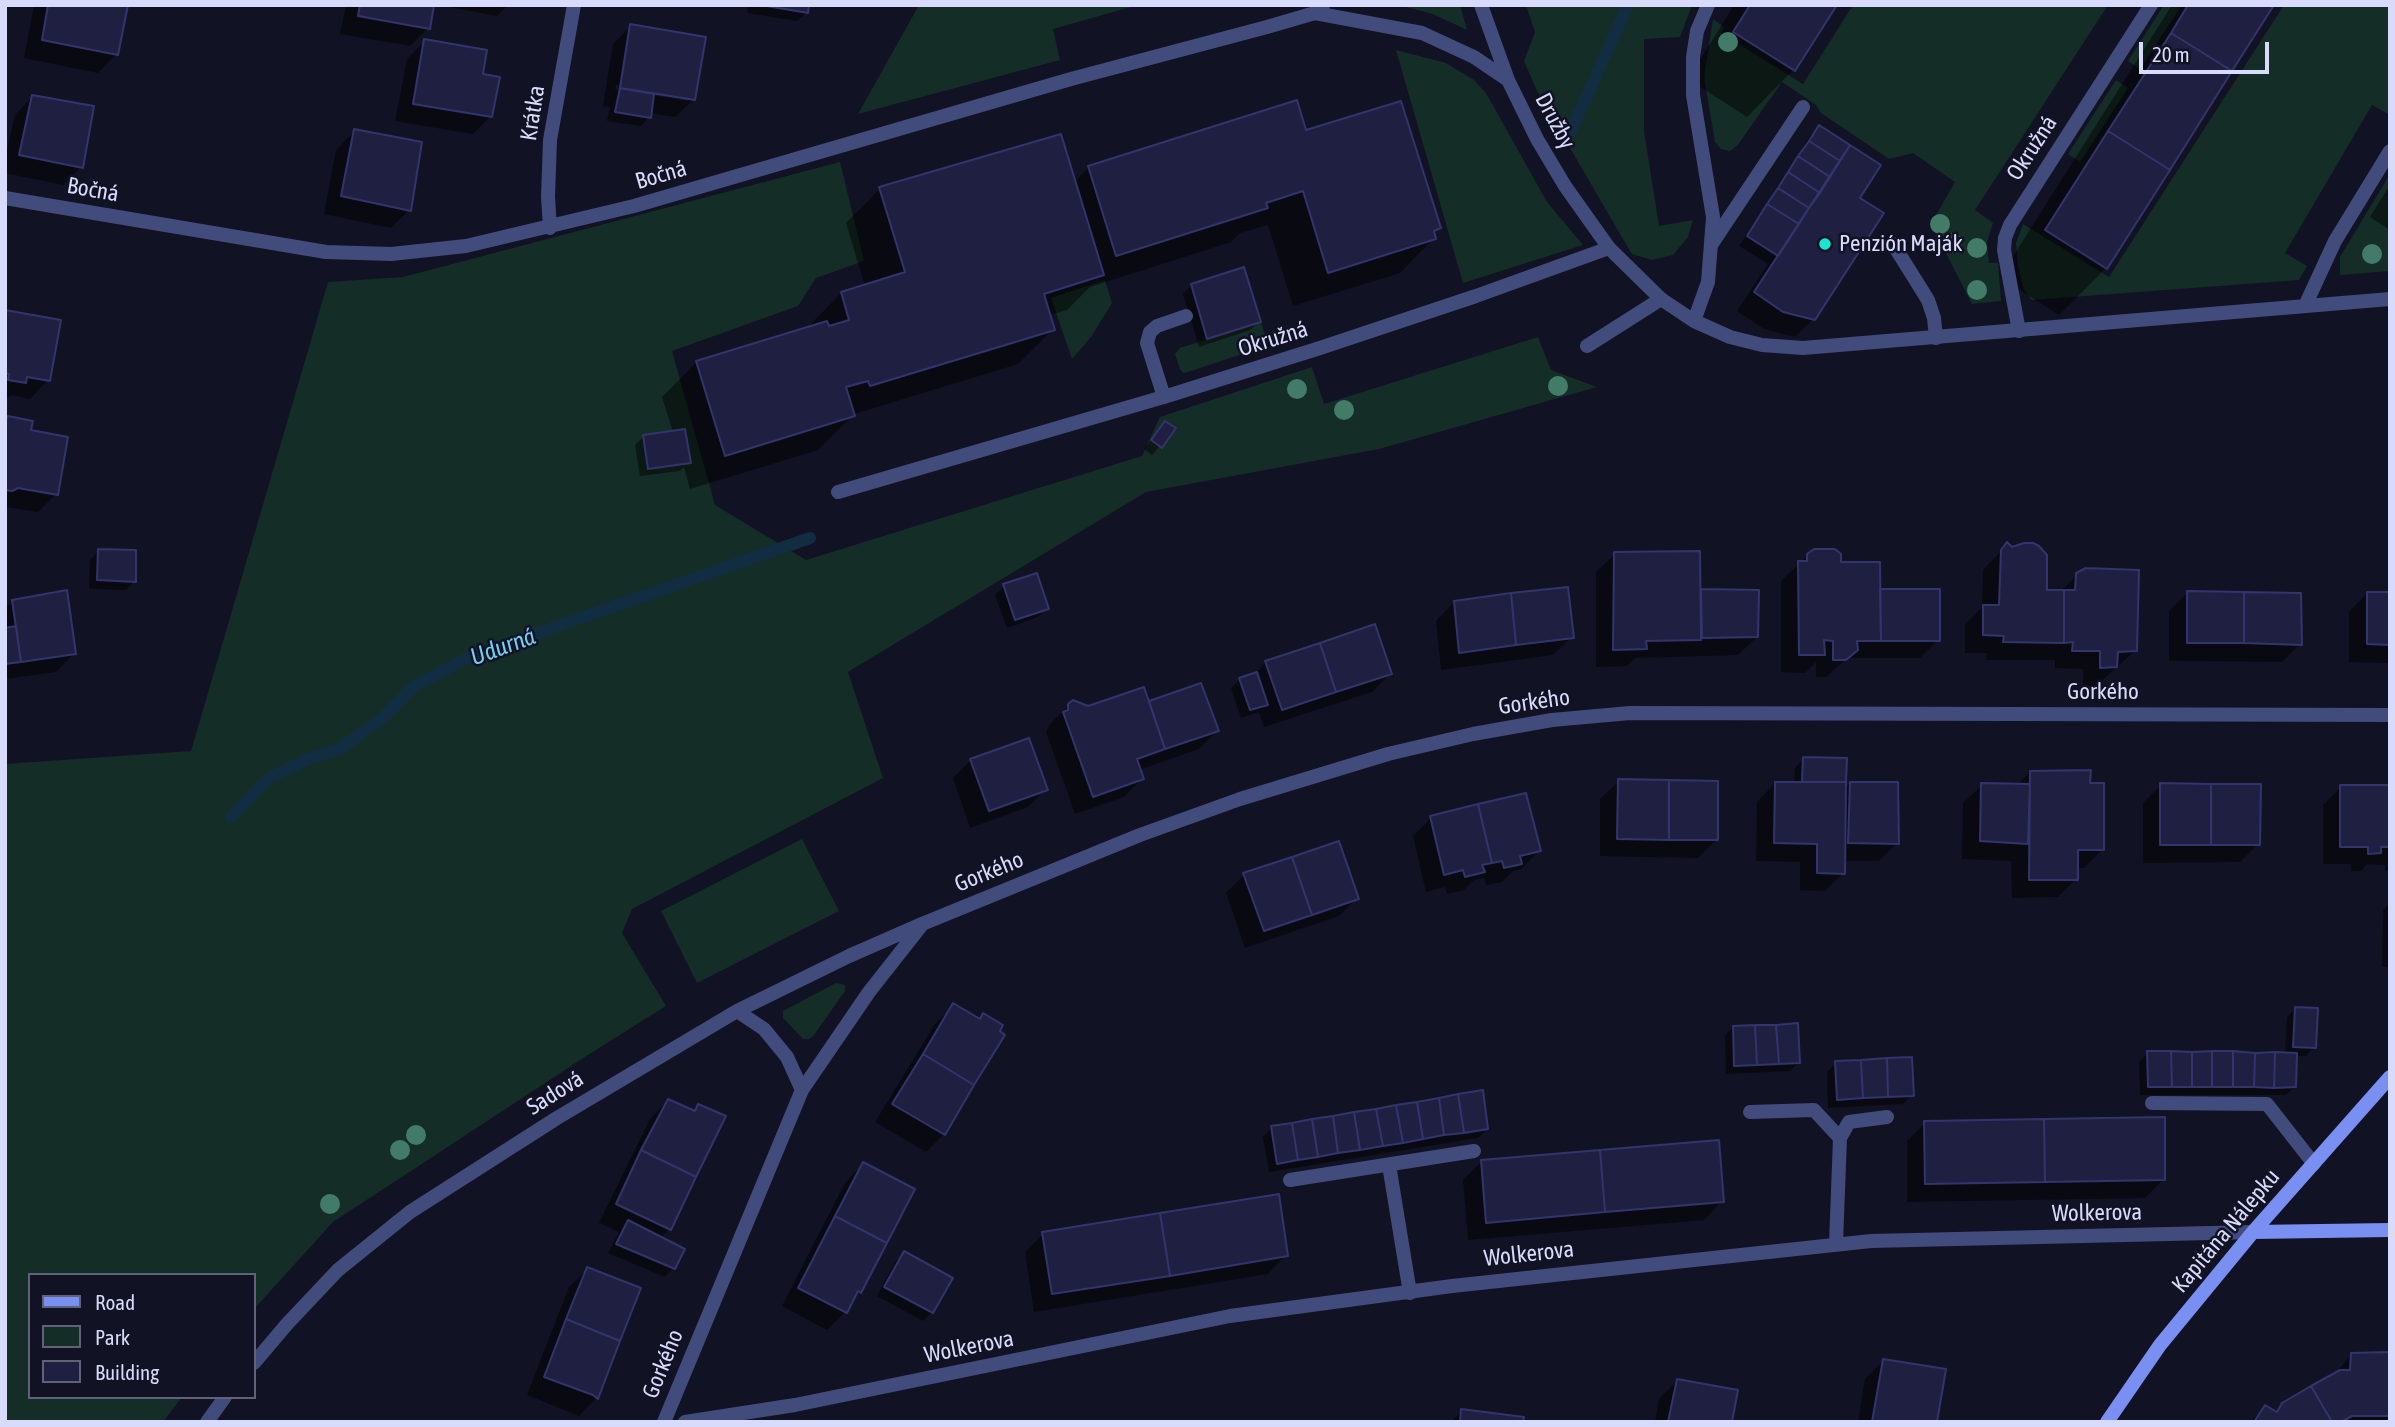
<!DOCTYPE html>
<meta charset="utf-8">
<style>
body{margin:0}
#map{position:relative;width:2395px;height:1427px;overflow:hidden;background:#111223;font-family:"Asap Condensed",sans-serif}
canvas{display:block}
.frame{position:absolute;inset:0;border:7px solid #d8dbfb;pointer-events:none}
.legend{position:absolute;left:28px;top:1273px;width:228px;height:126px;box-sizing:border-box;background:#111223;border:2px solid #616279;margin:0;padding:9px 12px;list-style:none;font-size:21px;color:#d8dbfb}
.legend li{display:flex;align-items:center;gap:14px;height:35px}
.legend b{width:35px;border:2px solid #616279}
.scale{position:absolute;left:2139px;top:42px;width:130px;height:32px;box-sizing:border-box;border:4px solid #d8dbfb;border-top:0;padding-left:9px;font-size:21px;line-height:24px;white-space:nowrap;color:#d8dbfb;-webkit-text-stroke:5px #111223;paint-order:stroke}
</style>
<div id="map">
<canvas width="2395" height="1427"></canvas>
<div class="frame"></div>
<ul class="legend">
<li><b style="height:9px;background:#798ff1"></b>Road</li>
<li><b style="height:19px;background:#152d27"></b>Park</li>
<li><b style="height:19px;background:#1f1f42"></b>Building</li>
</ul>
<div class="scale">20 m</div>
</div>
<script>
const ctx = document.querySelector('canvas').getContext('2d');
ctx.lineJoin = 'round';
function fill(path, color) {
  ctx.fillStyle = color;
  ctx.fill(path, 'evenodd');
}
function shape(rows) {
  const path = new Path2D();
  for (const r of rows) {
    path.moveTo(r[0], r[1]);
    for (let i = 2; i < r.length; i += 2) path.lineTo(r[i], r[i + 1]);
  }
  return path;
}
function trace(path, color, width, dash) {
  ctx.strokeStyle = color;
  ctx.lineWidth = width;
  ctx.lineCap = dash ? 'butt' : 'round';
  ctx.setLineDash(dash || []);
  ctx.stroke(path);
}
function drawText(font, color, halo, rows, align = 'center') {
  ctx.font = font + ' "Asap Condensed",sans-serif';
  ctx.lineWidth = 5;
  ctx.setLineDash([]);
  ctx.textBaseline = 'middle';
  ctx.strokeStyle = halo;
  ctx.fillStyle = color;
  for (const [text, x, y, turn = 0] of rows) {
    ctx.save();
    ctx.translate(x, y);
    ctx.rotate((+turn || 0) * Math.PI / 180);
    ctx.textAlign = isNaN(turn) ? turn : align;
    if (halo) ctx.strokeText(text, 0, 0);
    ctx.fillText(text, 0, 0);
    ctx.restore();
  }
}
fill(shape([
 [919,5,1138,5,1053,29,1060,60,858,114],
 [1398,5,1460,5,1467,30,1433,14],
 [1526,5,1692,5,1680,37,1644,39,1644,131,1659,226,1693,220,1688,237,1673,255,1652,260,1632,254,1620,234,1537,91,1524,61,1535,32],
 [1853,5,2102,5,2106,8,1975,210,1993,223,1987,242,1989,263,1998,263,2001,301,1972,304,1931,224,1955,182,1913,153,1889,159,1821,113,1816,105,1782,82,1737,146,1730,151,1721,149,1715,142,1704,77,1713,19,1724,27,1721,33,1803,84],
 [2164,5,2182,5,2140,69,2128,61],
 [2284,5,2390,5,2390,115,2372,105,2285,253,2307,266,2299,280,2032,300,2024,290,2018,267,2016,243,2023,224,2109,277],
 [1396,50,1446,63,1474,80,1486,93,1547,202,1583,245,1463,283],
 [2116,80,2128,88,2080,162,2068,154],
 [840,162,864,261,816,278,798,306,672,351,715,505,806,560,1142,456,1160,417,1312,367,1324,404,1538,337,1551,370,1597,387,1379,449,1146,492,848,672,883,778,632,909,622,933,666,1006,591,1053,333,1222,254,1309,254,1275,30,1275,30,1397,182,1397,163,1422,5,1422,5,764,191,751,328,282,403,277],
 [2390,174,2390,271,2340,275,2340,257],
 [1105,280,1112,303,1091,337,1072,359,1051,298],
 [1261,322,1265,334,1291,326,1290,338,1188,372,1183,373,1180,369,1175,354,1180,348],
 [802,839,839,911,697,983,661,911],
 [836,983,845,985,845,991,814,1035,809,1039,803,1039,783,1018,783,1011]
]), '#152d27');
fill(shape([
 [34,5,126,5,116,54,98,73,24,58],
 [346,5,432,5,428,28,410,46,340,34],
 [439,5,508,5,497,16],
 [748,5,807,5,806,13,797,21,747,13],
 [1734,5,1835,5,1793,70,1747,117,1688,79],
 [2172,5,2273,5,2106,268,2059,315,2000,277],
 [631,26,694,99,675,117,650,113,649,117,641,126,607,121,610,107,603,106,613,44],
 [616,85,689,97,688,101,615,89],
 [425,41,481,75,491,116,473,134,395,121,407,59],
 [33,96,81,167,63,185,5,173,5,158,15,115],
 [1819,127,1857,198,1813,319,1795,337,1764,329,1737,311,1768,264,1739,246,1810,136],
 [355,131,409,210,391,228,324,214,336,150],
 [1305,133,1439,228,1433,235,1434,238,1400,273,1293,306,1268,225,1240,233,1231,242,1090,287,1067,310,1049,315,1053,329,1018,364,854,414,818,450,690,489,684,467,680,471,640,476,635,445,644,436,673,432,662,397,697,362,806,329,841,293,865,286,846,223,880,189,1074,182,1089,167],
 [2390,185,2390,230,2370,217],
 [1191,286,1259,322,1250,330,1199,347,1183,294],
 [5,312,48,380,30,399,11,395,5,400],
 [8,418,29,431,56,494,38,512,5,507,5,421],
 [1165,423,1160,446,1152,455,1144,449],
 [2007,545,2045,592,2060,592,2077,575,2136,650,2097,685,2083,685,2083,669,2055,668,2055,660,1986,660,1987,653,1965,653,1965,625,1982,607,1983,570],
 [99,551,134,582,126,590,89,589,90,560],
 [1615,554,1699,590,1757,592,1757,637,1738,655,1635,658,1627,666,1596,667,1596,572],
 [1808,555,1840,563,1879,590,1938,640,1920,658,1847,658,1826,677,1816,677,1816,662,1805,673,1781,672,1781,581],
 [1036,575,1047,608,1038,617,1007,628,995,595,1004,586],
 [2187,593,2300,644,2282,662,2169,661,2169,611],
 [2367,593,2390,594,2390,663,2349,662,2349,612],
 [13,601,74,653,56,672,5,679,5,609],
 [1454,602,1572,637,1553,655,1441,670,1436,621],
 [1266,662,1390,674,1372,692,1264,727,1259,712,1241,718,1231,688,1240,679,1254,675],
 [1200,685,1217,731,1199,749,1139,770,1142,779,1124,797,1075,814,1046,732,1050,724,1073,701,1087,708,1147,703],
 [1803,759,1844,789,1850,783,1897,843,1879,861,1843,861,1843,873,1825,891,1800,890,1800,862,1756,861,1757,802,1775,783,1794,784,1795,768],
 [971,760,1046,789,1028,807,970,828,953,778],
 [2030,772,2089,784,2102,850,2084,868,2076,868,2076,879,2058,897,2012,898,2011,861,1962,859,1963,803,1982,785,2017,785],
 [1619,781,1716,840,1698,858,1600,856,1600,799],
 [2161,785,2258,844,2240,862,2143,863,2143,803],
 [2341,787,2390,787,2390,871,2385,871,2385,865,2367,864,2361,871,2351,871,2351,864,2323,864,2323,805],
 [1431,818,1539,851,1521,869,1513,871,1502,882,1486,885,1484,878,1474,880,1464,890,1447,894,1445,887,1426,892,1413,836],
 [1244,875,1357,898,1339,916,1245,948,1226,893],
 [2390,903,2390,967,2382,967,2383,910],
 [954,1006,978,1020,983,1015,944,1134,926,1152,875,1122,935,1024],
 [2296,1008,2314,1047,2306,1056,2295,1056,2295,1087,2286,1095,2140,1095,2139,1062,2148,1053,2285,1054,2287,1017],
 [1733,1027,1799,1062,1790,1071,1726,1074,1725,1036],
 [1836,1063,1912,1095,1903,1104,1828,1108,1827,1072],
 [668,1101,693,1112,699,1106,669,1229,660,1238,673,1268,665,1277,608,1253,619,1232,599,1223,650,1119],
 [1925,1123,2163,1180,2145,1198,1907,1202,1907,1141],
 [1271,1128,1487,1129,1478,1138,1269,1172,1263,1137],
 [1481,1162,1722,1201,1704,1220,1468,1240,1463,1180],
 [863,1164,860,1292,851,1301,845,1312,827,1330,782,1306,845,1183],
 [1043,1234,1286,1255,1268,1274,1034,1312,1025,1252],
 [904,1253,950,1278,932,1312,923,1321,877,1296,895,1262],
 [588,1269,639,1289,596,1398,579,1416,527,1395,569,1287],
 [2390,1354,2390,1422,2250,1422,2265,1407,2275,1413,2283,1404,2333,1376,2351,1355],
 [1883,1361,1936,1422,1858,1422,1865,1379],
 [1677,1381,1730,1422,1655,1422,1659,1399],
 [1462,1411,1521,1422,1451,1422]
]), '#0007');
trace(shape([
 [1571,131,1628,5],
 [231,817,269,778,306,760,339,749,382,719,413,687,469,657,810,538]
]), '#122d42', 12);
const building = shape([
 [48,5,128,5,118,55,42,40,48,5],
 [360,5,434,5,430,29,358,16,360,5],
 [761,5,809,5,808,13,761,5],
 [1750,5,1837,5,1795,71,1733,32,1750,5],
 [2188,5,2274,5,2232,71,2171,33,2188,5],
 [630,24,706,37,695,100,620,88,630,24],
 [2171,33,2232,71,2170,170,2108,131,2171,33],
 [424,39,487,50,483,74,500,77,492,117,413,104,424,39],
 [620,88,654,94,651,118,615,112,620,88],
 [32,95,94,106,83,168,19,155,32,95],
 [1297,100,1306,130,1401,101,1441,228,1434,231,1436,239,1328,273,1303,191,1266,203,1268,208,1116,256,1088,166,1297,100],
 [1819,125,1850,145,1840,161,1809,141,1819,125],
 [354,129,422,142,411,211,341,196,354,129],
 [2108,131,2170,170,2107,269,2045,230,2108,131],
 [1061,134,1104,275,1044,294,1055,330,870,386,868,381,846,387,855,416,725,456,696,361,827,321,829,326,849,320,841,292,905,272,879,187,1061,134],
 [1809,141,1840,161,1830,177,1798,156,1809,141],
 [1850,145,1881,165,1860,198,1884,213,1815,320,1783,312,1754,292,1850,145],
 [1798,156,1830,177,1820,193,1788,172,1798,156],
 [1788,172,1820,193,1809,208,1778,188,1788,172],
 [1778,188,1809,208,1799,224,1767,204,1778,188],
 [1767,204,1799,224,1778,256,1747,236,1767,204],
 [1244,267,1261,322,1207,339,1191,284,1244,267],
 [5,310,61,320,50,381,27,377,26,383,8,380,9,374,5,373,5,310],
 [8,416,33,421,31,430,68,437,58,495,18,488,12,491,5,490,5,422,8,416],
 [1165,421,1176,428,1162,448,1151,440,1165,421],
 [685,429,691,463,648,469,643,435,685,429],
 [2007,542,2012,547,2024,543,2033,543,2039,546,2047,555,2047,590,2064,590,2064,643,2003,642,2004,636,1983,635,1983,605,1999,605,2001,550,2007,542],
 [98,549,136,550,136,582,97,580,98,549],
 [1814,549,1835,549,1841,554,1841,562,1880,562,1881,641,1857,641,1858,650,1846,660,1833,660,1833,641,1824,640,1825,655,1799,655,1798,561,1807,561,1807,554,1814,549],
 [1700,551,1701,640,1646,641,1647,649,1613,650,1614,552,1700,551],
 [2086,568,2139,570,2137,651,2118,652,2117,667,2100,668,2100,651,2072,651,2073,642,2064,643,2064,590,2075,590,2076,573,2086,568],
 [1037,573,1049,609,1015,620,1003,584,1037,573],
 [1568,587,1574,638,1516,645,1511,593,1568,587],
 [1701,589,1759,590,1758,637,1702,638,1701,589],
 [1880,589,1940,589,1940,641,1881,641,1880,589],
 [67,590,76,654,21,662,12,600,67,590],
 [2187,591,2244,592,2244,643,2187,643,2187,591],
 [2244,592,2301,593,2302,645,2244,643,2244,592],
 [2367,592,2390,592,2390,645,2367,644,2367,592],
 [1511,593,1516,645,1459,653,1454,601,1511,593],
 [1375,624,1392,674,1336,692,1320,643,1375,624],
 [16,626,21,662,5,664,5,628,16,626],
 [1320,643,1336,692,1282,710,1265,661,1320,643],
 [1257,672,1268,705,1250,710,1239,678,1257,672],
 [1201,683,1219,731,1165,749,1149,701,1201,683],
 [1144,687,1165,749,1137,759,1144,779,1093,797,1063,712,1068,710,1068,704,1073,700,1088,706,1144,687],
 [1029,738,1048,790,989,811,970,759,1029,738],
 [1803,757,1847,758,1846,782,1802,782,1803,757],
 [2091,770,2090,783,2104,783,2104,850,2078,850,2078,880,2029,880,2030,771,2091,770],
 [1618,779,1669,780,1669,840,1617,839,1618,779],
 [1669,780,1718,781,1718,840,1669,840,1669,780],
 [1775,782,1846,782,1845,874,1817,873,1817,844,1774,843,1775,782],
 [1850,782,1898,782,1899,844,1848,843,1850,782],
 [1981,783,2030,784,2028,844,1980,841,1981,783],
 [2160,783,2211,784,2211,845,2160,845,2160,783],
 [2211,784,2261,784,2260,845,2211,845,2211,784],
 [2340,785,2390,785,2390,847,2381,847,2381,853,2368,854,2368,847,2340,847,2340,785],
 [1526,793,1541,851,1520,856,1522,864,1504,868,1502,861,1492,863,1478,804,1526,793],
 [1478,804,1492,863,1482,865,1485,872,1465,877,1463,870,1444,875,1430,816,1478,804],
 [1339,841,1359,899,1312,915,1292,857,1339,841],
 [1292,857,1312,915,1264,931,1243,873,1292,857],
 [953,1003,980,1019,983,1013,1003,1025,1000,1031,1005,1035,974,1085,923,1054,953,1003],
 [2295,1007,2318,1008,2316,1048,2293,1047,2295,1007],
 [1798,1023,1800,1063,1779,1064,1776,1025,1798,1023],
 [1755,1025,1776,1025,1779,1064,1757,1065,1755,1025],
 [1755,1025,1757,1065,1734,1066,1733,1026,1755,1025],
 [2147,1051,2171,1051,2172,1087,2148,1087,2147,1051],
 [2171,1051,2192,1052,2192,1087,2172,1087,2171,1051],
 [2212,1051,2233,1051,2233,1087,2212,1087,2212,1051],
 [2212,1051,2212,1087,2192,1087,2192,1052,2212,1051],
 [2233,1051,2255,1053,2254,1087,2233,1087,2233,1051],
 [2275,1052,2297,1053,2296,1087,2274,1088,2275,1052],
 [2275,1052,2274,1088,2254,1087,2255,1053,2275,1052],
 [923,1054,974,1085,945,1135,892,1104,923,1054],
 [1912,1057,1914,1096,1888,1097,1887,1058,1912,1057],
 [1887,1058,1888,1097,1863,1098,1861,1060,1887,1058],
 [1861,1060,1863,1098,1837,1100,1835,1061,1861,1060],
 [1483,1090,1488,1129,1464,1133,1458,1094,1483,1090],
 [1458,1094,1464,1133,1444,1135,1439,1098,1458,1094],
 [1439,1098,1444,1135,1423,1139,1417,1102,1439,1098],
 [668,1099,695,1111,698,1104,726,1116,696,1177,641,1150,668,1099],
 [1417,1102,1423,1139,1403,1143,1396,1105,1417,1102],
 [1396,1105,1403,1143,1383,1146,1376,1109,1396,1105],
 [1376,1109,1383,1146,1360,1150,1354,1112,1376,1109],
 [1354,1112,1360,1150,1338,1153,1333,1116,1354,1112],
 [1333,1116,1338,1153,1318,1157,1312,1119,1333,1116],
 [2165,1117,2165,1180,2045,1182,2044,1119,2165,1117],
 [1312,1119,1318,1157,1298,1160,1292,1123,1312,1119],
 [2044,1119,2045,1182,1925,1184,1924,1121,2044,1119],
 [1292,1123,1298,1160,1277,1164,1271,1126,1292,1123],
 [1719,1140,1724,1202,1605,1212,1600,1150,1719,1140],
 [641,1150,696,1177,671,1230,616,1204,641,1150],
 [1600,1150,1605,1212,1486,1223,1481,1160,1600,1150],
 [863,1162,915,1189,887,1243,835,1216,863,1162],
 [1279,1194,1288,1256,1170,1276,1160,1213,1279,1194],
 [1160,1213,1170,1276,1052,1294,1042,1232,1160,1213],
 [835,1216,887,1243,861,1293,858,1291,847,1313,798,1288,835,1216],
 [628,1220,685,1249,675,1269,616,1244,628,1220],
 [904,1251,953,1278,933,1313,884,1287,904,1251],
 [587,1267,641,1288,620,1341,566,1319,587,1267],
 [566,1319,620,1341,598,1399,593,1395,544,1377,566,1319],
 [2390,1352,2390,1416,2352,1416,2341,1422,2332,1422,2311,1386,2340,1370,2350,1370,2351,1353,2390,1352],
 [1883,1359,1946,1369,1937,1422,1872,1422,1883,1359],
 [1677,1379,1738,1390,1732,1422,1668,1422,1677,1379],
 [2311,1386,2332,1422,2254,1422,2265,1405,2277,1412,2282,1403,2311,1386],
 [1461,1409,1524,1417,1523,1422,1460,1422,1461,1409]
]);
fill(building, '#1f1f42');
trace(building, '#34346c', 2);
trace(shape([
 [1893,244,1928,300,1934,318,1936,338],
 [1711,245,1803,107],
 [2305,306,2335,241,2390,151],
 [2019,331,2004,250,2005,238,2010,225,2151,5],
 [1587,346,1661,299],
 [1164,397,1147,343,1150,332,1157,326,1186,316],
 [838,492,1167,396,1320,348,1476,296,1609,248],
 [2152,1103,2267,1104,2314,1164],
 [1750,1112,1814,1110,1840,1138],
 [1389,1165,1410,1293],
 [1290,1180,1474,1151],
 [1836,1244,1840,1138,1849,1122,1887,1117]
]), '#414c7d', 14);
trace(shape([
 [1481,5,1508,80,1537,139,1565,186,1609,248,1661,299,1694,321,1730,337,1762,345,1803,348,2390,299],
 [1315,13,1422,33,1474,57,1508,80],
 [5,198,326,252,391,254,466,246,634,206,1071,79,1267,27,1315,13,1323,5],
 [550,228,548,197,550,140,574,5],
 [1694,321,1708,282,1713,217,1693,95,1693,57,1697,31,1708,5],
 [737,1011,764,1029,787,1057,802,1090],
 [254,1363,287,1324,338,1270,410,1212,557,1118,737,1011,849,956,922,924,1140,835,1240,799,1388,754,1473,734,1552,720,1630,713,2390,715],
 [207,1422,225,1397],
 [664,1422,802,1090,869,992,921,926],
 [685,1422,795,1405,1230,1316,1452,1286,1871,1241,2253,1232]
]), '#414c7d', 14);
trace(shape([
 [2253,1232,2390,1230],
 [2107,1422,2160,1345,2253,1232,2390,1077]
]), '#798ff1', 14);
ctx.fillStyle = '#427c69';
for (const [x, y] of [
 [1728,42],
 [1940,224],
 [1952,243],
 [1977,248],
 [2372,254],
 [1977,290],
 [1558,386],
 [1297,389],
 [1344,410],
 [416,1135],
 [400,1150],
 [330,1204]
]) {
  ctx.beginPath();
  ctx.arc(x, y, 10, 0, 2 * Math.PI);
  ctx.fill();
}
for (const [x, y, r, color] of [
 [1825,244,7,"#19e6cf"]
]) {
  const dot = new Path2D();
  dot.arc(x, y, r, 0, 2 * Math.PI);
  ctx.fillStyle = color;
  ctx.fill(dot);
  trace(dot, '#111223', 2.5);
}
drawText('23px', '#d8dbfb', '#111223', [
 ["Krátka",533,113,-81],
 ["Družby",1555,121,62],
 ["Okružná",2032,148,-57],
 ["Bočná",661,175,-16],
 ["Bočná",93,190,10],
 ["Okružná",1273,339,-17],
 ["Gorkého",2103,692],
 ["Gorkého",1534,702,-8],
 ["Gorkého",989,872,-22],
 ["Sadová",555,1093,-32],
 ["Wolkerova",2097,1213,-1],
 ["Kapitána Nálepku",2226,1231,-50],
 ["Wolkerova",1529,1254,-6],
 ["Wolkerova",969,1347,-11],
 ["Gorkého",663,1364,-68]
]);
drawText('23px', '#d8dbfb', '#111223', [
 ["Penzión Maják",1839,244]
], 'left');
drawText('italic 24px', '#71d0f0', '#111223', [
 ["Udurná",503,647,-20]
]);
</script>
